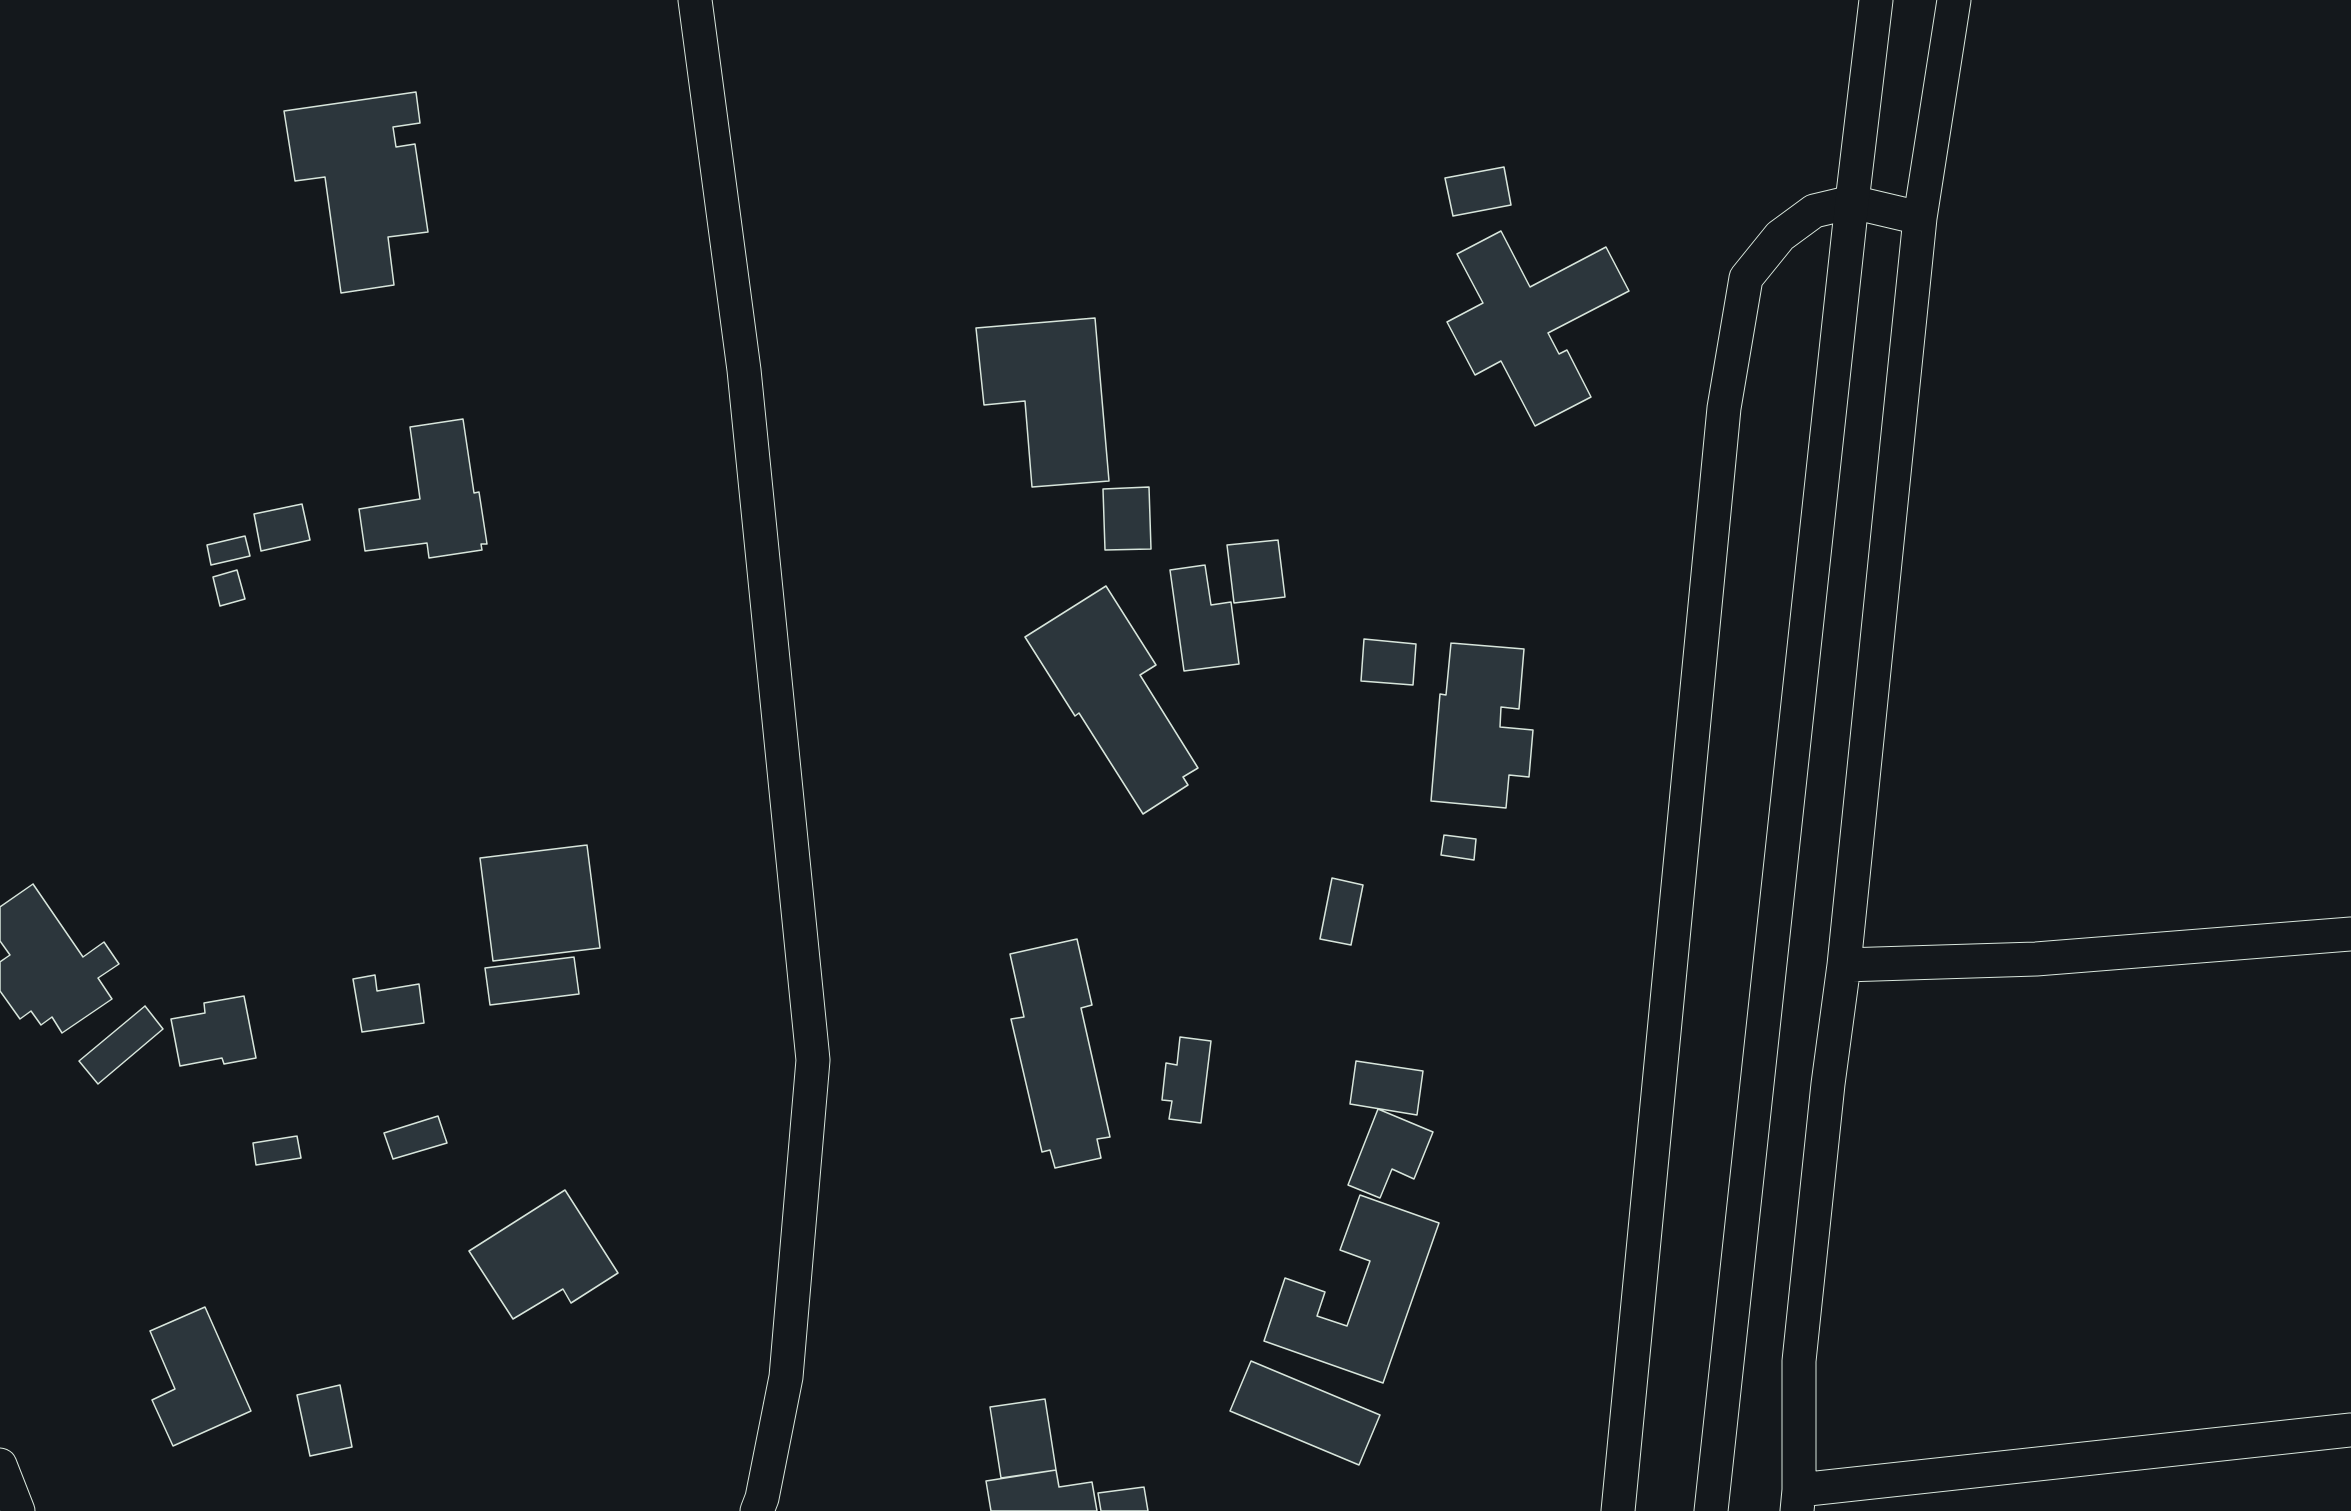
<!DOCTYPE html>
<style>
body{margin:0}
canvas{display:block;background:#14181c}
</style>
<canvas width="2351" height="1511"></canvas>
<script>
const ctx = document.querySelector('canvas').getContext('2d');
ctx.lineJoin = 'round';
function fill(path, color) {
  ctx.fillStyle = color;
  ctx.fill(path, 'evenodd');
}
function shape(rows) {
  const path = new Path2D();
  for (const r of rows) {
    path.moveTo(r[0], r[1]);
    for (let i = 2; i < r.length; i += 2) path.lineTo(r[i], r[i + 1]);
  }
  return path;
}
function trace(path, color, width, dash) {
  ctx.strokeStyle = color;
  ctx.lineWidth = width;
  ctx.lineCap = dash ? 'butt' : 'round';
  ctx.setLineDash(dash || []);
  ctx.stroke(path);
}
const building = shape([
 [416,92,420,123,393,127,396,147,415,144,428,232,388,237,394,285,341,293,325,177,295,181,284,111,416,92],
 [1504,167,1511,205,1453,216,1445,178,1504,167],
 [1501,231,1530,287,1606,247,1629,291,1548,333,1559,354,1567,350,1591,397,1535,426,1501,361,1475,375,1447,322,1483,303,1457,254,1501,231],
 [1095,318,1109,481,1032,487,1025,401,984,405,976,328,1095,318],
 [463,419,474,493,479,492,487,544,481,544,482,550,429,558,427,543,365,551,359,509,420,499,410,427,463,419],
 [1149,487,1151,549,1105,550,1103,489,1149,487],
 [302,504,310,540,261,551,254,514,302,504],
 [245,536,250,556,211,565,207,545,245,536],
 [1278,540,1285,597,1234,603,1227,545,1278,540],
 [1205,565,1211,605,1231,602,1239,664,1184,671,1170,570,1205,565],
 [237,570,245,599,220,606,213,577,237,570],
 [1106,586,1156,665,1140,675,1198,768,1183,777,1188,785,1143,814,1079,713,1075,716,1025,637,1106,586],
 [1364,639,1416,644,1413,685,1361,681,1364,639],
 [1451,643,1524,649,1519,709,1501,707,1500,727,1533,730,1529,777,1509,775,1506,808,1431,801,1440,694,1446,695,1451,643],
 [1444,835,1476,839,1474,860,1441,855,1444,835],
 [587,845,600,948,493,961,480,858,587,845],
 [1332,878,1363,885,1351,945,1320,939,1332,878],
 [33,884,83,957,104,942,119,964,98,978,112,999,62,1033,52,1017,41,1025,31,1011,20,1019,0,991,0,962,10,955,0,941,0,907,33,884],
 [1077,939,1092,1005,1081,1008,1110,1137,1097,1139,1101,1158,1055,1168,1050,1150,1042,1152,1011,1019,1024,1017,1010,954,1077,939],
 [574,957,579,994,490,1005,485,968,574,957],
 [375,975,377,991,419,984,424,1023,362,1032,353,979,375,975],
 [244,996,256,1058,224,1064,222,1058,180,1066,171,1019,205,1013,204,1003,244,996],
 [145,1006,163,1029,98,1084,79,1061,145,1006],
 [1180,1037,1211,1041,1201,1123,1169,1119,1172,1101,1162,1100,1166,1063,1177,1065,1180,1037],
 [1356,1061,1423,1071,1417,1115,1350,1104,1356,1061],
 [1378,1109,1433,1132,1414,1179,1392,1169,1380,1198,1348,1185,1378,1109],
 [438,1116,447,1143,393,1159,384,1133,438,1116],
 [297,1136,301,1158,256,1165,253,1143,297,1136],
 [565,1190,618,1273,571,1303,563,1289,513,1319,469,1251,565,1190],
 [1360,1195,1439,1223,1383,1383,1264,1341,1285,1278,1325,1292,1317,1316,1347,1326,1370,1261,1340,1250,1360,1195],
 [205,1307,251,1411,173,1446,152,1400,175,1389,150,1331,205,1307],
 [1251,1361,1380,1415,1359,1465,1230,1411,1251,1361],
 [340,1385,352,1447,310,1456,297,1395,340,1385],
 [1045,1399,1056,1470,1001,1478,990,1407,1045,1399],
 [1056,1470,1059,1487,1092,1482,1097,1511,991,1511,986,1481,1056,1470],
 [1144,1487,1148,1511,1101,1511,1098,1493,1144,1487]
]);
fill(building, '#2c363c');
trace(building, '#d8e6dc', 1.5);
const minor = shape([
 [695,0,744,370,813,1060,786,1377,762,1498,757,1511],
 [1844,965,2036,959,2351,934],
 [0,1465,18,1511],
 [1799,1490,2351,1430],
 [1618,1511,1724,408,1746,278,1780,236,1814,211,1852,202,1920,218],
 [1797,1511,1799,1490,1799,1361,1828,1084,1844,965,1920,218,1954,0]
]);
const highway = shape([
 [1711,1511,1852,202,1876,0]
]);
trace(minor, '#d8e6dc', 35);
trace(highway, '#d8e6dc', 35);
trace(minor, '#14181c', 33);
trace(highway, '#14181c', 33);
</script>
